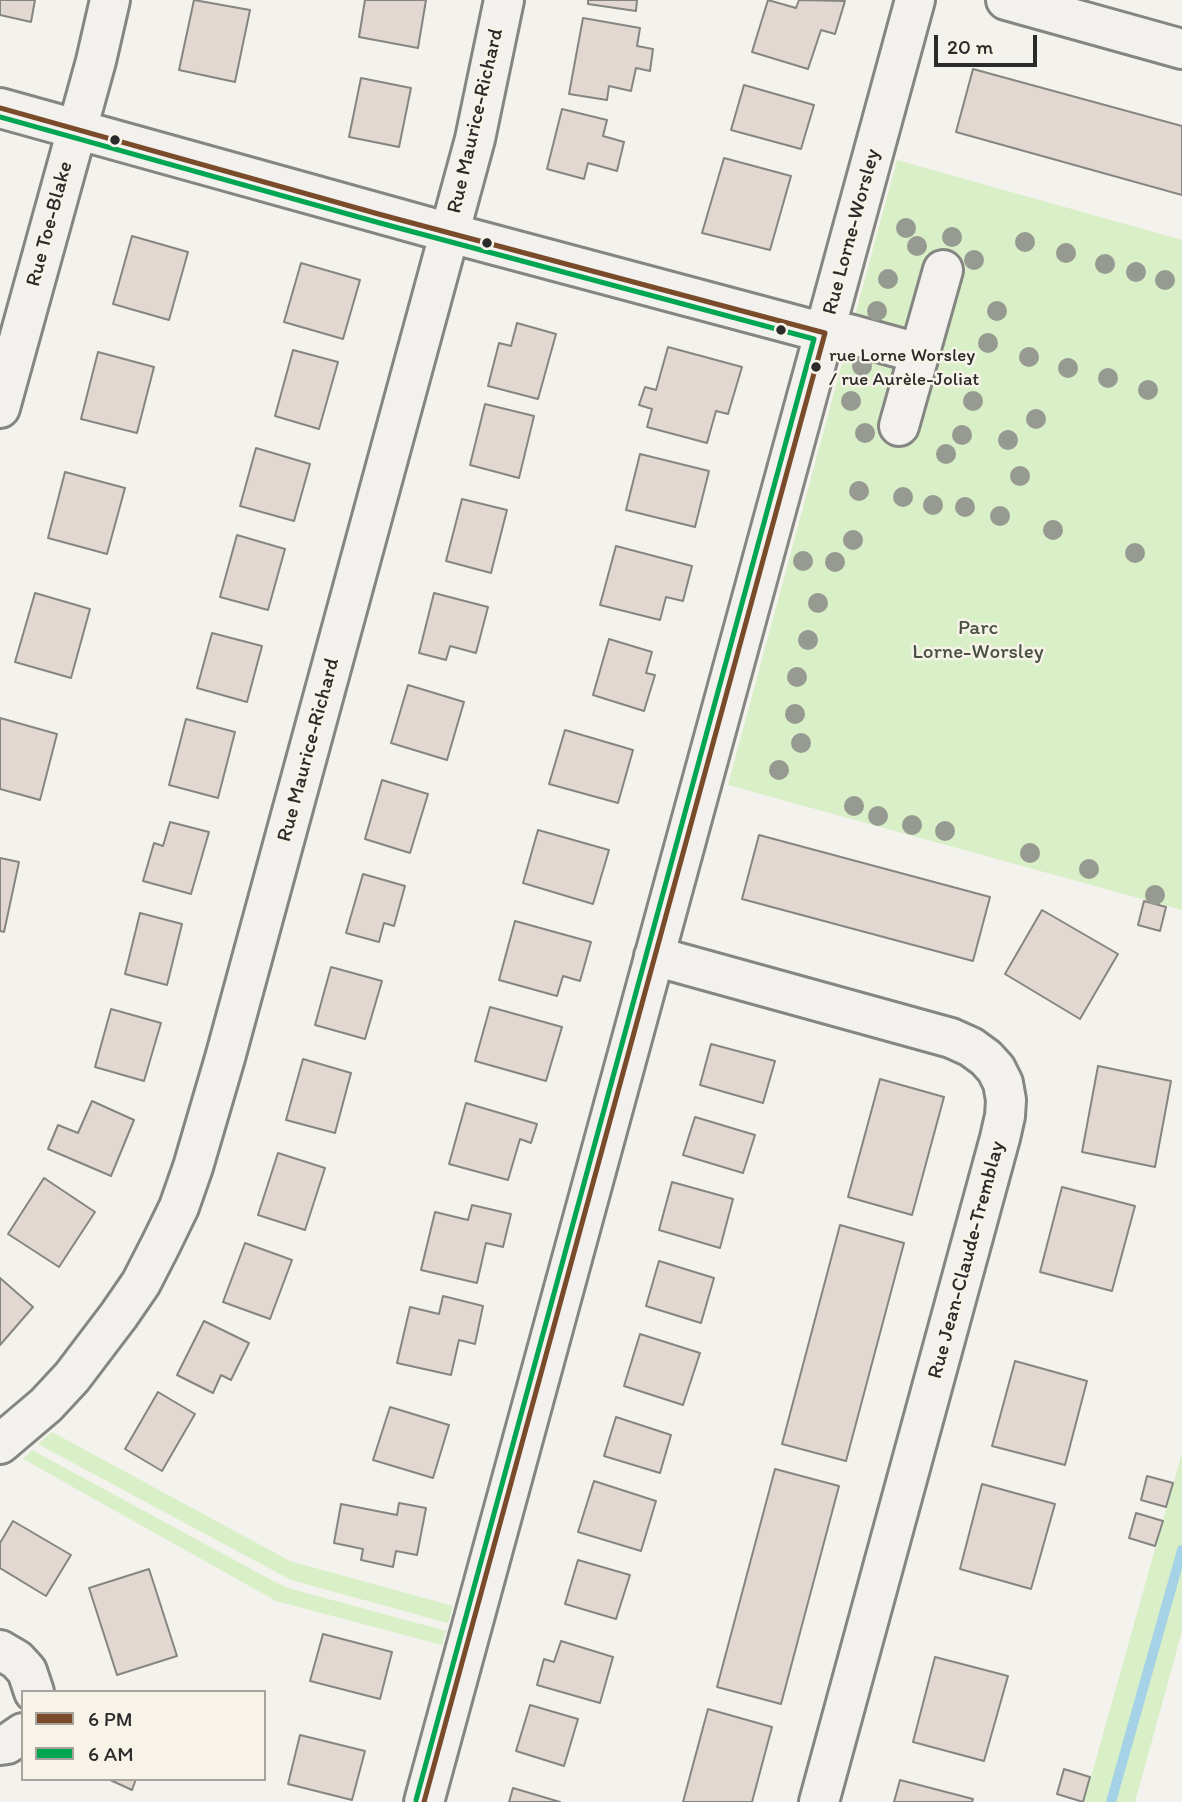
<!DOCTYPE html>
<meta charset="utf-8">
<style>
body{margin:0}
#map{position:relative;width:1182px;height:1802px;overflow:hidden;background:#f4f2ec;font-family:Itim,sans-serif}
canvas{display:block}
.legend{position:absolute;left:21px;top:1690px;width:245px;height:91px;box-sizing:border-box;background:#f7f3e8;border:2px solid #a5a39c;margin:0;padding:9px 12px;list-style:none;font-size:21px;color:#2b2b2b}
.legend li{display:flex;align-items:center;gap:14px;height:35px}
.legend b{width:35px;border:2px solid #a5a39c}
.scale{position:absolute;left:934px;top:35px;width:103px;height:32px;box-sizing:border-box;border:4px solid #2b2b2b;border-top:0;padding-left:9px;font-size:21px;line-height:24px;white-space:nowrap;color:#2b2b2b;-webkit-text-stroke:5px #f7f3e8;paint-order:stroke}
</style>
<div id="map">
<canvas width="1182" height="1802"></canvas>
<ul class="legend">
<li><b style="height:9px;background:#7a4b2a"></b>6 PM</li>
<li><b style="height:9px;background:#00a651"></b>6 AM</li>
</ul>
<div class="scale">20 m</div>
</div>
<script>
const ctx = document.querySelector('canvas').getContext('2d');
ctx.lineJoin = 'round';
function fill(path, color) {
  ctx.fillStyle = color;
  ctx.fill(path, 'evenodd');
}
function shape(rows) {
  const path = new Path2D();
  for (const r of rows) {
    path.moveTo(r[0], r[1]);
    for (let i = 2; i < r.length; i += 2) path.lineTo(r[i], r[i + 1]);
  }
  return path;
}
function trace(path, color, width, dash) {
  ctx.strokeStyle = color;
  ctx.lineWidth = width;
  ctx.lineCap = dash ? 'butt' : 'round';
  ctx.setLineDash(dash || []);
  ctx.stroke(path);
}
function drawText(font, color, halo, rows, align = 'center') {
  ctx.font = font + ' Itim,sans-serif';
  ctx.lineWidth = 5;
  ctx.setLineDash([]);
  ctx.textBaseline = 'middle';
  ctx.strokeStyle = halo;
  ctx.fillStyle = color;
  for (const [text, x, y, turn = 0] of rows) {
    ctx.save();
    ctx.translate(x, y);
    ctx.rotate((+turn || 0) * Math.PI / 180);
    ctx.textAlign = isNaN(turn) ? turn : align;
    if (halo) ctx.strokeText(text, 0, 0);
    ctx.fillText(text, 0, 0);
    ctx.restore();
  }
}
fill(shape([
 [897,160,1182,240,1182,910,728,785],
 [52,1432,290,1561,453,1606,448,1623,291,1580,38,1444],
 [32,1450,273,1581,288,1588,446,1631,442,1645,276,1601,23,1459],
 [1182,1453,1182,1631,1135,1802,1084,1802]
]), '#d8efc7');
trace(shape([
 [1111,1802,1182,1550]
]), '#a5d2e6', 10);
const building = shape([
 [0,0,35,0,31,22,0,15,0,0],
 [194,0,250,10,235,82,179,70,194,0],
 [365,0,426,0,418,48,359,37,365,0],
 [588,0,637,0,636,11,588,4,588,0],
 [768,0,796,8,799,0,845,1,835,34,821,30,808,69,752,52,768,0],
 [583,18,640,28,637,46,653,49,650,71,636,68,631,91,609,86,607,100,569,94,583,18],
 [973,69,1182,126,1182,195,956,132,973,69],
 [361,78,411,88,399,147,349,137,361,78],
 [744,85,814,105,801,149,731,130,744,85],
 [562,109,607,120,603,136,624,142,617,171,588,163,584,179,547,169,562,109],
 [724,158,791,176,770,250,702,233,724,158],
 [132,236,188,252,169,320,113,304,132,236],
 [301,263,360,280,343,339,284,322,301,263],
 [517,323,556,334,538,399,488,386,499,343,511,346,517,323],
 [668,347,742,367,728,414,716,411,707,443,647,427,652,409,639,405,645,387,656,390,668,347],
 [293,350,338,362,319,429,275,416,293,350],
 [98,352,154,367,137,433,81,419,98,352],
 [485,404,534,416,519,478,470,465,485,404],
 [256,448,310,464,294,521,240,506,256,448],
 [640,454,709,471,695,527,626,510,640,454],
 [65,472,125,488,107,554,48,538,65,472],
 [462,499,507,510,491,573,446,561,462,499],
 [237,535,285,549,268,610,220,597,237,535],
 [616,546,692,566,683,601,666,597,660,620,600,605,616,546],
 [35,593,90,609,71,678,15,662,35,593],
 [434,593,488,607,476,653,450,646,446,660,419,653,434,593],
 [212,633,262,646,247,702,197,688,212,633],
 [609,639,652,652,646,673,655,675,644,711,593,695,609,639],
 [408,685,464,702,447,760,391,743,408,685],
 [0,718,57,734,40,800,0,789,0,718],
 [186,719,235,732,218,798,169,785,186,719],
 [565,730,633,750,618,803,549,784,565,730],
 [382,780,428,794,410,853,365,839,382,780],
 [170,822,209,832,191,894,143,881,154,843,163,846,170,822],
 [538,830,609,850,593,904,523,883,538,830],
 [759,835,990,897,973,961,742,899,759,835],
 [0,858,19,862,4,932,0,931,0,858],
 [363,874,405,886,394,926,384,923,379,942,346,933,363,874],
 [1144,901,1166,907,1160,931,1138,925,1144,901],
 [1042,910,1118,954,1080,1019,1005,974,1042,910],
 [140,913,182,924,167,985,125,974,140,913],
 [515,921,591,942,580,981,563,976,557,996,499,980,515,921],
 [331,967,382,981,365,1039,315,1025,331,967],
 [490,1007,562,1027,546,1081,475,1061,490,1007],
 [111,1009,161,1023,144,1081,95,1067,111,1009],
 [711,1044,775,1061,763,1103,700,1085,711,1044],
 [303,1059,351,1073,335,1133,286,1120,303,1059],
 [1098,1066,1171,1081,1155,1167,1082,1152,1098,1066],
 [880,1079,944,1097,912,1215,848,1197,880,1079],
 [92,1101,134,1120,111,1176,48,1149,58,1125,78,1133,92,1101],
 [466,1103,537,1124,531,1143,520,1139,508,1180,449,1164,466,1103],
 [695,1117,755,1135,743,1173,683,1155,695,1117],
 [278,1153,325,1168,305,1230,258,1215,278,1153],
 [44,1178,95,1212,59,1267,8,1234,44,1178],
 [672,1182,733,1199,720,1248,659,1230,672,1182],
 [1062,1187,1135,1206,1112,1291,1040,1272,1062,1187],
 [472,1205,511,1214,503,1247,486,1243,477,1283,421,1270,435,1212,468,1220,472,1205],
 [840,1225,904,1243,846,1461,782,1444,840,1225],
 [245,1243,292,1260,270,1319,223,1302,245,1243],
 [659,1261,714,1278,701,1323,646,1306,659,1261],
 [0,1278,33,1307,0,1345,0,1278],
 [443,1296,483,1306,475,1344,459,1340,451,1375,397,1363,410,1307,439,1314,443,1296],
 [204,1321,249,1343,231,1380,221,1375,213,1393,177,1375,204,1321],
 [640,1334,700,1353,683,1405,624,1386,640,1334],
 [1015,1361,1087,1381,1065,1465,992,1446,1015,1361],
 [158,1392,195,1414,162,1471,125,1449,158,1392],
 [390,1407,449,1425,433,1478,373,1460,390,1407],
 [616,1417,671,1435,660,1473,604,1456,616,1417],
 [775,1469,839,1486,781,1704,717,1687,775,1469],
 [1147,1476,1173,1483,1166,1507,1141,1500,1147,1476],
 [594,1481,656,1501,641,1551,578,1532,594,1481],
 [982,1484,1055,1504,1031,1589,960,1569,982,1484],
 [399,1503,426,1508,417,1555,396,1551,393,1567,361,1560,363,1549,334,1543,341,1504,397,1515,399,1503],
 [1136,1513,1163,1521,1155,1546,1129,1538,1136,1513],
 [13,1521,71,1555,46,1596,0,1568,0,1543,13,1521],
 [578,1560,630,1575,616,1619,565,1604,578,1560],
 [149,1569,177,1656,117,1675,89,1588,149,1569],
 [323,1634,392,1652,380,1699,310,1681,323,1634],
 [561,1641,613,1657,600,1703,537,1685,544,1659,554,1662,561,1641],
 [935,1657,1008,1676,984,1761,913,1742,935,1657],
 [530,1705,578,1719,564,1766,516,1751,530,1705],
 [708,1709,772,1727,752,1802,683,1802,708,1709],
 [300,1735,365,1751,352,1800,288,1784,300,1735],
 [1064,1769,1090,1777,1083,1802,1057,1794,1064,1769],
 [108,1779,136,1779,132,1790,108,1779],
 [900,1780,973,1799,972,1802,894,1802,900,1780],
 [513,1788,560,1802,509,1802,513,1788]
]);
fill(building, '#e3d8d1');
trace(building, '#858582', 2);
const minor = shape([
 [1006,0,1182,49],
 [0,108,450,233,825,333,849,334,918,353],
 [0,408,96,61,110,0],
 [899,426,943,270],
 [654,956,951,1038,971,1047,986,1058,996,1069,1003,1083,1006,1100,1005,1116,1000,1138,819,1802],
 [0,1444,46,1405,72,1377,119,1315,141,1283,161,1244,179,1207,193,1167,225,1058,475,139,504,0],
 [0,1650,17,1660,27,1671,34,1692],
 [0,1745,7,1744,23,1733],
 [424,1802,915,0]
]);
trace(minor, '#858582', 44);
trace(minor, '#f2f1ed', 38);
trace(shape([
 [0,108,382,215,825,333,424,1802]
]), '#7a4b2a', 5);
trace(shape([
 [0,117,380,223,814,339,416,1800]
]), '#00a651', 5);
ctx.fillStyle = '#969a90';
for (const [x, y] of [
 [906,228],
 [952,237],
 [1025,242],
 [917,246],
 [1066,253],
 [974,260],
 [1105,264],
 [1136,272],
 [888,279],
 [1165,280],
 [877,311],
 [997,311],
 [988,343],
 [1029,357],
 [862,366],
 [1068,368],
 [1108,378],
 [1148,390],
 [851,401],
 [973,401],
 [1036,419],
 [865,433],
 [962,435],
 [1008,440],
 [946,454],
 [1020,476],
 [859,491],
 [903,497],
 [933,505],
 [965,507],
 [1000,516],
 [1053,530],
 [853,540],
 [1135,553],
 [803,561],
 [835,562],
 [818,603],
 [808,640],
 [797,677],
 [795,714],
 [801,743],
 [779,770],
 [854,806],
 [878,816],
 [912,825],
 [945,831],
 [1030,853],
 [1089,869],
 [1155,895]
]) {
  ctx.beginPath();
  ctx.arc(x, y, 10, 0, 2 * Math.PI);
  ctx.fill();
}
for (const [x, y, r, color] of [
 [115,140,6,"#2b2b2b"],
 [487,243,6,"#2b2b2b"],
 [781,330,6,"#2b2b2b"],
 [816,367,6,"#2b2b2b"]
]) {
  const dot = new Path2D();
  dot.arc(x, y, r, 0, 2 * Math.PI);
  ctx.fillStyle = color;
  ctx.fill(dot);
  trace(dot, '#f7f3e8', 2.5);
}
drawText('19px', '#2b2b2b', '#f7f3e8', [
 ["rue Lorne Worsley",829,356],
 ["/ rue Aurèle-Joliat",829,380]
], 'left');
drawText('21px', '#2b2b2b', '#f7f3e8', [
 ["Rue Maurice-Richard",476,121,-77],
 ["Rue Toe-Blake",50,224,-75],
 ["Rue Lorne-Worsley",852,232,-75],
 ["Rue Maurice-Richard",309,750,-75],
 ["Rue Jean-Claude-Tremblay",967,1260,-75]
]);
drawText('21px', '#495244', '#f7f3e8', [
 ["Parc",978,629],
 ["Lorne-Worsley",978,653]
]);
</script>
